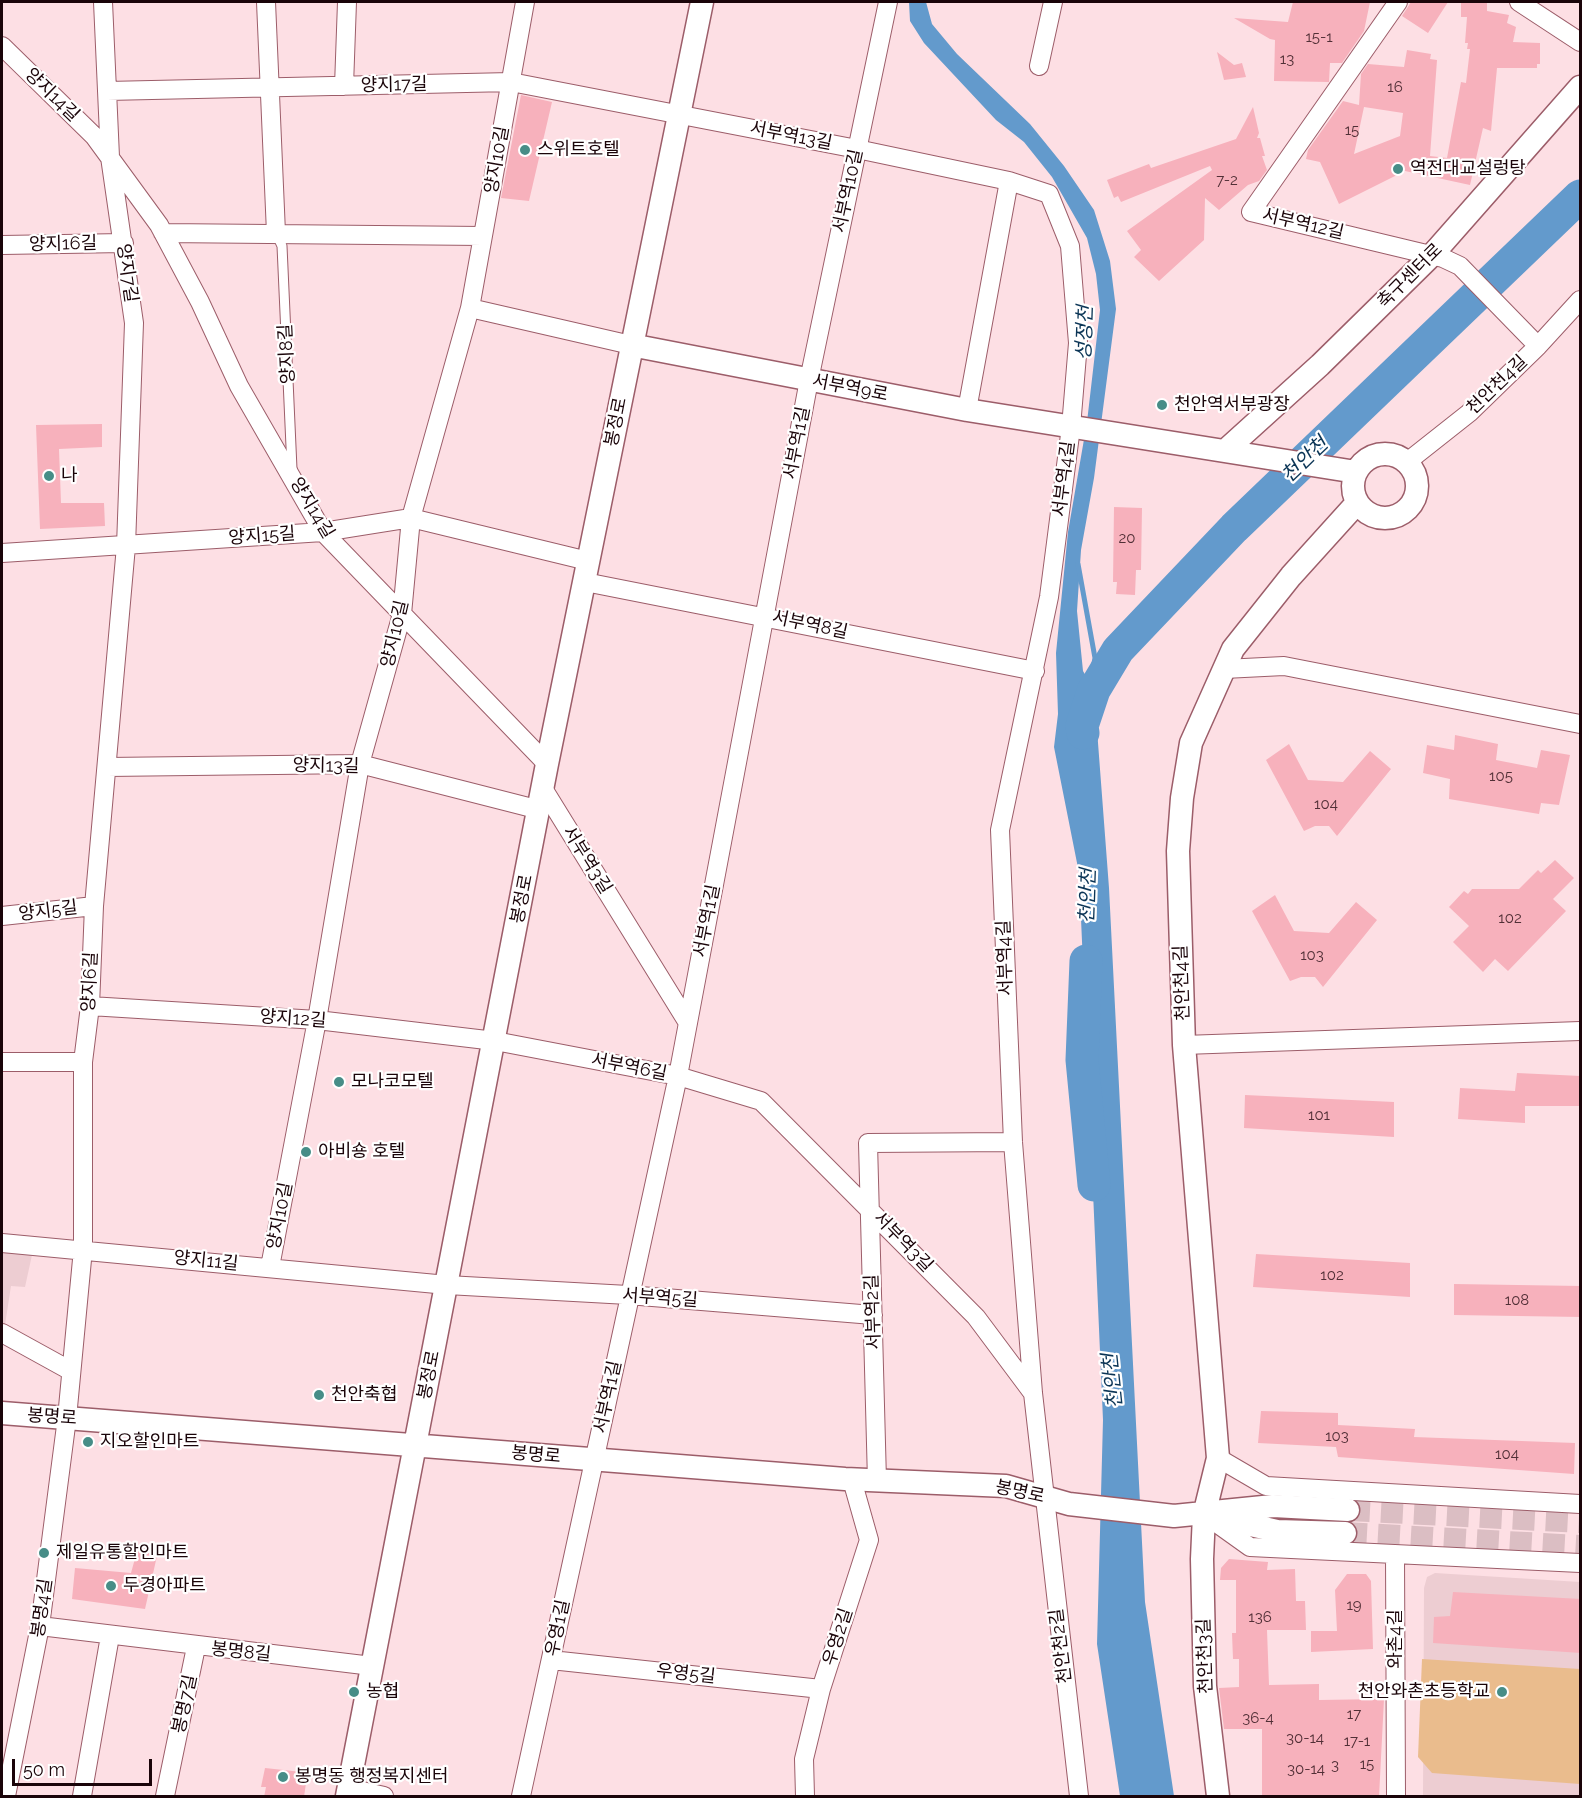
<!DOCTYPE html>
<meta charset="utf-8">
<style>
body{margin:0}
#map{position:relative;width:1582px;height:1798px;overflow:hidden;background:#fddfe4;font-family:Raleway,sans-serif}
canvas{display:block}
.frame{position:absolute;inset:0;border:3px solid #1a0409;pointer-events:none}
.scale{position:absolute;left:12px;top:1759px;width:140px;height:27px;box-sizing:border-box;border:3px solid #1a0409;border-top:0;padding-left:8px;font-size:18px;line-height:21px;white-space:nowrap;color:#1a0409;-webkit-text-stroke:4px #fff;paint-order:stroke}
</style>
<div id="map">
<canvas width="1582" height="1798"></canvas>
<div class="frame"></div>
<div class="scale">50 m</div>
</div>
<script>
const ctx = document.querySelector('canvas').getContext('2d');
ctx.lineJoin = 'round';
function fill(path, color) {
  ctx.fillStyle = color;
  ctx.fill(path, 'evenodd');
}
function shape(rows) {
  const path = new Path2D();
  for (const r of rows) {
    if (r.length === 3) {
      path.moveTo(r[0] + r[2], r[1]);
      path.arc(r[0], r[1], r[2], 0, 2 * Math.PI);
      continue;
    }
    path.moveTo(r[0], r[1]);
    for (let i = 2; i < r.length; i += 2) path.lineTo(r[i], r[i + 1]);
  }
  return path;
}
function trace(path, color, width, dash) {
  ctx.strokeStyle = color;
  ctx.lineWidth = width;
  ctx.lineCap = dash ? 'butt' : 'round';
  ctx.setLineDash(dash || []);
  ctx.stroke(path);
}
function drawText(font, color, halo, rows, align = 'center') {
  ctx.font = font + ' Raleway,"Noto Sans KR",sans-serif';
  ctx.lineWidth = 4.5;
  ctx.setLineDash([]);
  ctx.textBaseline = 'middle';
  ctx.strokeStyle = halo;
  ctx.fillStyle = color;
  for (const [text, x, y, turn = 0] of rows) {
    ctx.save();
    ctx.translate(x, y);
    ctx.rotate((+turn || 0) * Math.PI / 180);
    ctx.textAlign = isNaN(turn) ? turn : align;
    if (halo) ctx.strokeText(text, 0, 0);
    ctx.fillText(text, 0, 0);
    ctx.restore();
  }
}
fill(shape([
 [2,1252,32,1255,25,1287,11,1286,5,1325,2,1323],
 [1435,1573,1580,1582,1580,1796,1423,1796,1424,1588,1427,1577]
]), '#edcdd2');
fill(shape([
 [1422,1659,1580,1669,1580,1784,1432,1773,1418,1757]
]), '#eabc8d');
fill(shape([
 [909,2,926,2,932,24,957,54,1030,124,1064,166,1094,210,1110,261,1116,309,1094,478,1081,550,1077,611,1083,671,1094,690,1109,888,1145,1602,1174,1796,1120,1796,1097,1644,1103,1420,1079,873,1054,747,1058,714,1056,653,1068,532,1087,422,1100,310,1096,274,1087,238,1052,177,1024,142,996,120,924,43,910,21]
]), '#639acc');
trace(shape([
 [1078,564,1095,658,1089,688]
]), '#639acc', 5);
trace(shape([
 [1083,733,1082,726,1094,690,1118,650,1234,528,1580,196],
 [1086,961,1082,1060,1094,1185]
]), '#639acc', 33);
fill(shape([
 [1293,2,1370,2,1364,31,1342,63,1330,63,1329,82,1274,81,1275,40,1270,39,1234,18,1288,22],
 [1411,2,1448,2,1428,33,1402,16],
 [1461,2,1487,2,1487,11,1509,15,1507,23,1516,27,1513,42,1540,43,1540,64,1537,64,1537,68,1497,68,1491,131,1483,128,1470,185,1405,171,1339,204,1320,162,1306,159,1308,150,1343,101,1359,105,1361,74,1368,64,1404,67,1407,50,1431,54,1430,59,1437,60,1430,156,1447,158,1461,82,1466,83,1470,49,1467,49,1468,43,1465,43,1467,17,1461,17],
 [1364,107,1403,113,1400,136,1354,154],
 [1217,52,1234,65,1242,63,1246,77,1224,80],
 [521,95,552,102,529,201,501,198],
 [1253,107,1259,133,1257,138,1260,138,1265,156,1262,156,1267,170,1259,181,1248,185,1219,210,1205,198,1204,240,1159,281,1134,257,1141,250,1127,231,1212,170,1210,166,1121,202,1118,196,1114,198,1107,180,1149,164,1151,168,1236,139],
 [102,424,102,447,59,449,61,503,104,503,105,526,40,529,36,425],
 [1114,507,1142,508,1141,570,1136,570,1135,595,1116,594,1117,582,1113,582],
 [1455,735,1498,744,1496,760,1537,768,1541,750,1570,755,1559,805,1541,803,1539,814,1449,799,1450,779,1423,773,1427,745,1454,750],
 [1289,744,1308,780,1343,782,1370,751,1391,769,1337,836,1329,826,1315,826,1304,831,1266,760],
 [1555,860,1574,878,1553,899,1566,911,1508,971,1495,959,1483,972,1453,942,1469,926,1449,907,1464,891,1468,894,1472,889,1519,889,1538,870,1541,873],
 [1275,895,1294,931,1329,933,1356,902,1377,920,1323,987,1315,977,1301,977,1290,981,1252,911],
 [1517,1073,1581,1076,1581,1106,1525,1106,1525,1123,1458,1119,1460,1088,1515,1091],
 [1245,1095,1394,1102,1394,1137,1244,1128],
 [1256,1254,1410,1263,1410,1297,1253,1287],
 [1454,1284,1581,1286,1581,1317,1454,1315],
 [1261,1411,1338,1413,1338,1425,1415,1429,1414,1437,1575,1443,1574,1474,1338,1457,1336,1447,1258,1443],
 [139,1544,159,1547,145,1609,72,1599,75,1568,131,1573],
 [1229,1559,1268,1562,1267,1570,1295,1569,1296,1601,1305,1601,1306,1630,1267,1630,1269,1685,1319,1684,1319,1700,1384,1699,1379,1797,1262,1797,1262,1729,1224,1729,1219,1688,1239,1687,1239,1659,1233,1659,1232,1633,1236,1633,1236,1580,1220,1580,1221,1568],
 [1347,1574,1366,1574,1371,1581,1373,1649,1311,1652,1311,1631,1337,1631,1335,1590],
 [1453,1592,1581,1599,1581,1653,1433,1643,1434,1617,1450,1616],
 [265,1768,302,1772,301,1782,306,1783,304,1797,264,1797,266,1787,261,1787]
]), '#f7b1bc');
trace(shape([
 [1348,1510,1580,1522],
 [1345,1533,1580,1546]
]), '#dbbec3', 22, [22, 11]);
const service = shape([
 [276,233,282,246,292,469]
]);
const minor = shape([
 [266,2,276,233],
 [1398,2,1251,212,1443,258,1460,266,1538,346],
 [1519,2,1580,42],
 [2,46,94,136,159,225,200,302,239,386,323,532,547,764],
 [1039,66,1053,2],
 [344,86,347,2],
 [107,91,511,82,857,149,1009,181,1049,194,1070,246,1078,343,1071,427,1049,597,1000,830,1013,1142,1033,1393,1079,1796],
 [163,233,483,236],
 [2,245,124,243],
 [470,308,631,345],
 [967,410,1009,181],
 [1407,462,1469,413,1538,346,1580,300],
 [2,553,323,532,411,518,588,561],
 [585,582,1035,671],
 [1224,669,1284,666,1580,724],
 [107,767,360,764,540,810],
 [544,790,688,1023],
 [2,916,94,906],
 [90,1006,317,1020,495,1041,678,1076,761,1101,976,1317,1032,1392],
 [1184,1045,1580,1031],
 [2,1062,83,1062],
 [2,1243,447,1285,628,1295,873,1315],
 [270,1267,317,1020,360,764,402,614,411,518,470,308,525,2],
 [2,1333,71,1371],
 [1218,1458,1266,1486,1580,1504],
 [877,1481,868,1143,1013,1142],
 [1208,1517,1250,1547,1580,1563],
 [1395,1554,1396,1796],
 [40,1626,372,1666],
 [551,1660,821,1689],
 [349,1788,384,1796],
 [6,1796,40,1626,67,1418,83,1249,83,1062,90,1006,94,906,126,546,134,323,110,157,103,2],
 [82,1796,110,1636],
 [165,1796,196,1647],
 [521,1796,678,1076,809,380,888,2],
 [805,1796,804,1759,821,1689,869,1540,852,1480]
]);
const tertiary = shape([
 [631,345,967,410,1356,472],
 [1226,450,1320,365,1432,255,1580,87],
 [1385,486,32],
 [2,1413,845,1479,1006,1486,1069,1504,1174,1516,1273,1506,1348,1510],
 [1220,1518,1277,1531,1345,1533],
 [347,1796,547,764,702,2],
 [1218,1796,1205,1686,1202,1559,1204,1515,1218,1458,1184,1045,1178,851,1182,798,1191,743,1233,649,1291,576,1357,503]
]);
trace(service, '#9c5d69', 11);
trace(minor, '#9c5d69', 20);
trace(tertiary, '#9c5d69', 25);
trace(service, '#fff', 9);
trace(minor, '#fff', 18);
trace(tertiary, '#fff', 22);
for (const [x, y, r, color] of [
 [525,150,6,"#478d87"],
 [1398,169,6,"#478d87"],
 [1162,405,6,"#478d87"],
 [49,476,6,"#478d87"],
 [339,1082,6,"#478d87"],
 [306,1152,6,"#478d87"],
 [319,1395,6,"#478d87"],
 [88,1442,6,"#478d87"],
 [44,1553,6,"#478d87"],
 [111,1586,6,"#478d87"],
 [354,1692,6,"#478d87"],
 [1502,1692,6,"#478d87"],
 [283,1777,6,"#478d87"]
]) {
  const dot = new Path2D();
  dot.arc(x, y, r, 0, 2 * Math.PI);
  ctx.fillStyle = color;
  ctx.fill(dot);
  trace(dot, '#fff', 2);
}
drawText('15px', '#512f36', null, [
 ["15-1",1319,37],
 ["13",1287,59],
 ["16",1395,87],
 ["15",1352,130],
 ["7-2",1227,180],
 ["20",1127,538],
 ["105",1501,776],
 ["104",1326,804],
 ["102",1510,918],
 ["103",1312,955],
 ["101",1319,1115],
 ["102",1332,1275],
 ["108",1517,1300],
 ["103",1337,1436],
 ["104",1507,1454],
 ["19",1354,1605],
 ["136",1260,1617],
 ["17",1354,1714],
 ["36-4",1258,1718],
 ["30-14",1305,1738],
 ["17-1",1357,1741],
 ["15",1367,1764],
 ["3",1335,1765],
 ["30-14",1306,1769]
]);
drawText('18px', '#1a0409', '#fff', [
 ["양지17길",394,85,-1],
 ["양지14길",52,95,44],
 ["서부역13길",791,136,11],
 ["양지10길",497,160,-80],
 ["서부역10길",848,191,-78],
 ["서부역12길",1303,224,13],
 ["양지16길",63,244,-1],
 ["양지7길",127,273,82],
 ["축구센터로",1410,276,-45],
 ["양지8길",287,354,-93],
 ["천안천4길",1497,385,-44],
 ["서부역9로",850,388,11],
 ["봉정로",616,422,-79],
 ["서부역1길",797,443,-79],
 ["서부역4길",1064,479,-83],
 ["양지14길",312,508,59],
 ["양지15길",262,536,-4],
 ["서부역8길",810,625,12],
 ["양지10길",395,634,-77],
 ["양지13길",326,766,1],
 ["서부역3길",587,860,58],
 ["봉정로",522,899,-79],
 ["양지5길",48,911,-7],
 ["서부역1길",707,921,-79],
 ["서부역4길",1005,958,-92],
 ["양지6길",90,982,-87],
 ["천안천4길",1182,983,-92],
 ["양지12길",293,1019,4],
 ["서부역6길",629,1067,11],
 ["양지10길",280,1216,-79],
 ["서부역3길",903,1242,46],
 ["양지11길",206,1261,6],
 ["서부역5길",660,1298,4],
 ["서부역2길",873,1312,-92],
 ["봉정로",429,1375,-79],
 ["서부역1길",608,1397,-78],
 ["봉명로",52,1417,4],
 ["봉명로",536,1455,5],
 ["봉명로",1020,1492,12],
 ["봉명4길",42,1608,-82],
 ["우영1길",558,1628,-78],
 ["우영2길",838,1637,-72],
 ["와촌4길",1396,1639,-90],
 ["천안천2길",1061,1646,-97],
 ["봉명8길",241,1652,6],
 ["천안천3길",1205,1656,-92],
 ["우영5길",686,1674,6],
 ["봉명7길",185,1704,-78]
]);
drawText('18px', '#1a0409', '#fff', [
 ["스위트호텔",537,150],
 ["역전대교설렁탕",1410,169],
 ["천안역서부광장",1174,405],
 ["나",61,476],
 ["모나코모텔",351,1082],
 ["아비숑 호텔",318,1152],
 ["천안축협",331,1395],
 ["지오할인마트",100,1442],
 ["제일유통할인마트",56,1553],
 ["두경아파트",123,1586],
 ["농협",366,1692],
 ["천안와촌초등학교",1490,1692,"right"],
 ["봉명동 행정복지센터",295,1777]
], 'left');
drawText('italic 20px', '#0b3556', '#fff', [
 ["성정천",1085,333,-88],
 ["천안천",1305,460,-44],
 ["천안천",1088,896,-88],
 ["천안천",1113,1381,-96]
]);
</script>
